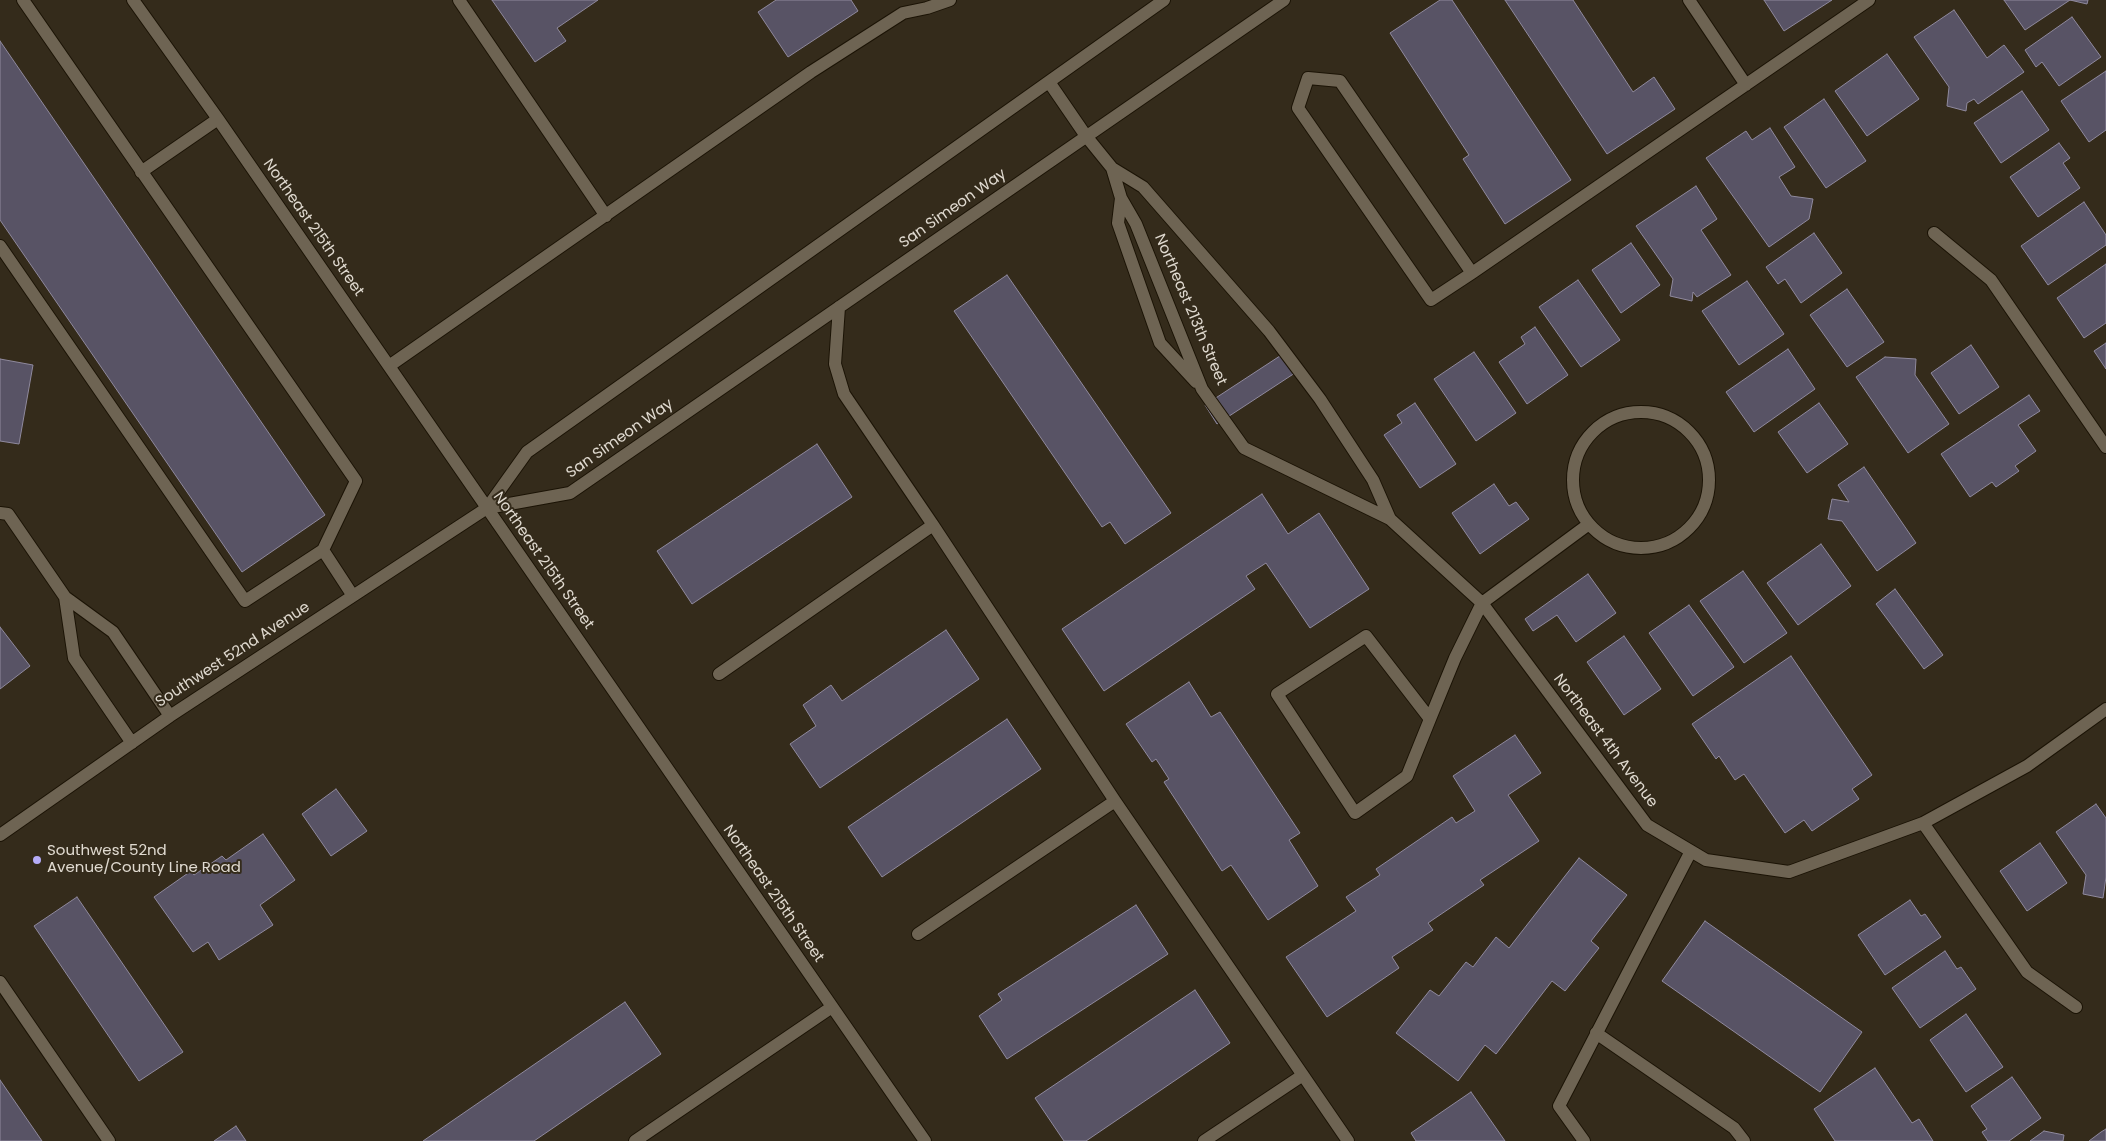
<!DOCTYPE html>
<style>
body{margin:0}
canvas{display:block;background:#342b1b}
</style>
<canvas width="2106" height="1141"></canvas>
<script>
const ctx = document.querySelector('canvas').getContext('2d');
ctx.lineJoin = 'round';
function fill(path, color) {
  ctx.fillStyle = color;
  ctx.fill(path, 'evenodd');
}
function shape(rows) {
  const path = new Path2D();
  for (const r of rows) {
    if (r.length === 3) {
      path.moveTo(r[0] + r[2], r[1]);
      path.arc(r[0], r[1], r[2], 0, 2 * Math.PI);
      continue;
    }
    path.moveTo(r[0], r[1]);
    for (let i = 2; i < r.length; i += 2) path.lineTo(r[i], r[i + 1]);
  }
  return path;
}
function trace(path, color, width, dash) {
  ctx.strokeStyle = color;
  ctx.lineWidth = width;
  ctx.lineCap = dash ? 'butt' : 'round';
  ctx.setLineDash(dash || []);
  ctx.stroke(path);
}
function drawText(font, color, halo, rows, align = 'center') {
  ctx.font = font + ' Poppins,sans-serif';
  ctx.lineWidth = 4;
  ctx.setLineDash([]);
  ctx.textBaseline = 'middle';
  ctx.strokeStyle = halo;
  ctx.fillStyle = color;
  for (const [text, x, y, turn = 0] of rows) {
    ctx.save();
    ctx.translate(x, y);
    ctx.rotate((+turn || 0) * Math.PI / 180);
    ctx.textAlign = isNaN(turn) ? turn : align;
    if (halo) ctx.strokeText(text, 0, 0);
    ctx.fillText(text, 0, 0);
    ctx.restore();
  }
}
const building = shape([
 [492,0,598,0,557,28,566,41,535,62,492,0],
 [776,0,851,0,858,11,788,57,758,12,776,0],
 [1440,0,1452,0,1571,180,1505,224,1463,159,1469,155,1390,33,1440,0],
 [1505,0,1573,0,1633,92,1654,77,1675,109,1607,154,1505,0],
 [1764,0,1832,0,1784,31,1764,0],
 [2004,0,2088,0,2087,4,2070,0,2025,30,2004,0],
 [1954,10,1987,58,2004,45,2024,72,1978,104,1974,99,1967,103,1966,111,1947,106,1949,87,1914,37,1954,10],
 [2072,17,2101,57,2059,86,2042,62,2036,67,2025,50,2072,17],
 [0,41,325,515,242,572,0,220,0,41],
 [1887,54,1919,99,1867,136,1835,91,1887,54],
 [2106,71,2106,130,2089,142,2061,101,2106,71],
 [2022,91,2049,130,2001,163,1974,123,2022,91],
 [1824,99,1866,161,1826,188,1784,127,1824,99],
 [1770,128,1795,167,1779,177,1791,196,1813,199,1809,219,1769,247,1706,158,1746,131,1752,140,1770,128],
 [2059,143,2070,158,2063,163,2080,188,2038,217,2010,177,2059,143],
 [1696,186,1717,219,1701,230,1731,275,1697,297,1693,292,1692,301,1670,296,1673,279,1636,226,1696,186],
 [2084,202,2106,235,2106,245,2048,285,2021,246,2084,202],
 [1814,233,1842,273,1801,303,1785,279,1778,284,1766,267,1814,233],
 [1631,243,1660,285,1621,313,1592,270,1631,243],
 [2106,264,2106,323,2084,338,2057,298,2106,264],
 [1007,275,1171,513,1125,544,1110,522,1102,527,954,311,1007,275],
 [1578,280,1620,340,1581,367,1539,307,1578,280],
 [1747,281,1784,334,1739,365,1702,311,1747,281],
 [1847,289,1884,342,1847,367,1810,315,1847,289],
 [1535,327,1568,375,1527,404,1499,362,1525,344,1521,337,1535,327],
 [2106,343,2106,369,2094,351,2106,343],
 [1971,345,1999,387,1959,414,1931,373,1971,345],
 [1788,349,1815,389,1754,432,1726,392,1788,349],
 [1286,352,1298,371,1217,424,1205,405,1286,352],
 [1474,352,1516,413,1476,441,1434,379,1474,352],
 [1885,357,1916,359,1915,375,1949,424,1908,453,1856,377,1885,357],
 [0,359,33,365,19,444,0,441,0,359],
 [2029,395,2040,411,2018,425,2036,451,2015,466,2019,471,1996,487,1992,482,1970,497,1941,454,2029,395],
 [1415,403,1456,464,1420,488,1384,435,1402,423,1397,415,1415,403],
 [1819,403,1848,444,1807,473,1778,432,1819,403],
 [817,444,852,497,692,604,657,551,817,444],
 [1864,467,1916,543,1877,571,1842,521,1828,519,1832,499,1849,502,1838,485,1864,467],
 [1494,484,1509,506,1516,502,1529,519,1480,554,1452,513,1494,484],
 [1262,494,1288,534,1319,513,1369,589,1310,628,1266,563,1246,576,1255,589,1104,691,1062,629,1262,494],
 [1821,544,1851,586,1798,625,1767,583,1821,544],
 [1743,571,1787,633,1744,663,1700,601,1743,571],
 [1588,574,1616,613,1576,642,1557,615,1533,631,1525,619,1588,574],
 [1895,589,1943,655,1924,669,1876,604,1895,589],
 [1689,605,1734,667,1693,696,1649,633,1689,605],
 [0,627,30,666,0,689,0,627],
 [946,630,979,679,820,788,790,744,816,726,803,705,831,685,842,701,946,630],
 [1624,636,1661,689,1624,715,1587,662,1624,636],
 [1791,656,1872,775,1852,789,1859,799,1812,831,1804,820,1785,833,1744,774,1735,780,1719,756,1716,759,1692,724,1791,656],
 [1189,682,1211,717,1220,712,1300,833,1289,840,1318,886,1268,920,1231,865,1222,871,1164,782,1169,779,1156,759,1152,762,1126,724,1189,682],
 [1007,719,1041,769,882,877,848,827,1007,719],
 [1515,735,1541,773,1508,795,1539,841,1480,880,1484,885,1428,923,1433,930,1392,957,1399,968,1327,1017,1286,957,1356,911,1346,897,1380,875,1376,869,1452,817,1456,823,1475,811,1453,776,1515,735],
 [336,789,367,831,331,856,302,814,336,789],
 [2096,804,2106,818,2106,877,2103,898,2083,894,2086,875,2056,832,2096,804],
 [263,834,295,880,260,905,273,925,219,960,208,942,193,952,154,897,191,871,194,875,222,856,226,860,263,834],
 [2040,843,2067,883,2027,911,2000,871,2040,843],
 [1579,858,1627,895,1591,941,1599,948,1565,991,1552,981,1496,1054,1485,1045,1458,1081,1396,1033,1430,990,1439,996,1466,962,1473,967,1496,937,1509,948,1579,858],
 [77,897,183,1052,139,1081,34,926,77,897],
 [1910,900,1921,916,1925,914,1941,937,1885,975,1858,935,1910,900],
 [1136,905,1168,954,1007,1059,979,1016,1002,1000,998,994,1136,905],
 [1705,921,1862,1032,1820,1092,1662,981,1705,921],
 [1945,951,1957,969,1961,967,1976,989,1920,1028,1892,988,1945,951],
 [1195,990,1230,1043,1086,1141,1064,1141,1035,1098,1195,990],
 [625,1002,661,1054,534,1141,423,1141,625,1002],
 [1966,1014,2003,1067,1966,1092,1930,1040,1966,1014],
 [1875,1068,1912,1123,1919,1119,1933,1141,1835,1141,1814,1109,1875,1068],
 [2012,1077,2041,1118,2009,1141,1988,1141,1982,1132,1987,1129,1971,1106,2012,1077],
 [0,1080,42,1141,0,1141,0,1080],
 [1471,1092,1505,1141,1416,1141,1411,1133,1471,1092],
 [236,1126,246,1141,214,1141,236,1126],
 [2106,1129,2106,1141,2089,1141,2101,1132,2106,1129],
 [2044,1131,2064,1135,2063,1141,2030,1141,2044,1131]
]);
fill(building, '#585365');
trace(building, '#8f899d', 1);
const minor = shape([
 [23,0,356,481,323,550,353,596],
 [133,0,218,119,925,1141],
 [459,0,606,216],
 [1689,0,1746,85],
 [1049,82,1086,136,1112,168,1143,187,1269,331,1320,399,1373,480,1390,519],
 [1112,168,1121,198,1136,224,1202,389,1244,448,1390,519,1482,603,1647,825,1706,860,1789,872,1923,823,2027,766,2106,709],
 [141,172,218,119],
 [1121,198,1118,223,1160,343,1196,382],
 [1934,233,1991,280,2106,447],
 [0,246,245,601,323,550],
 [1472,273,1340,81,1308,78,1298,108,1431,300,1472,273,1869,0],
 [839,307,835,364,844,394,933,525],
 [389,366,811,72,903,13,927,8,950,0],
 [1641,480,68],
 [487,508,570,493,1284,0],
 [0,513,8,514,65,597,113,632,170,716],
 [65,597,74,658,132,743],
 [719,674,933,525,1115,801,1348,1141],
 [1430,719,1366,636,1277,694,1355,813,1407,776,1430,719,1455,658,1482,603,1589,524],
 [1923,823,2027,972,2076,1007],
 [0,835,170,716,487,508,527,452,1164,0],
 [918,934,1115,801],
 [0,982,109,1141],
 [1596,1033,1734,1128,1744,1141],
 [635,1141,832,1007],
 [1204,1141,1303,1075],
 [1584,1141,1559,1106,1691,851]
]);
trace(minor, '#1b1305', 14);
trace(minor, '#6e6453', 12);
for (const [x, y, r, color] of [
 [37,860,5,"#b5acf8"]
]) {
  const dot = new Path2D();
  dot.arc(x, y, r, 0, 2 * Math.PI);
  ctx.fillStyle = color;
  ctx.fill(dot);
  trace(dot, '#342b1b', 2);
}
drawText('15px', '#e0dad0', '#342b1b', [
 ["San Simeon Way",953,209,-35],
 ["Northeast 215th Street",313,228,55],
 ["Northeast 213th Street",1190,310,67],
 ["San Simeon Way",620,439,-35],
 ["Northeast 215th Street",543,561,55],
 ["Southwest 52nd Avenue",233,655,-33],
 ["Northeast 4th Avenue",1605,741,53],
 ["Northeast 215th Street",773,894,55]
]);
drawText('15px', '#e0dad0', '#342b1b', [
 ["Southwest 52nd",47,851],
 ["Avenue/County Line Road",47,868]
], 'left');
</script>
